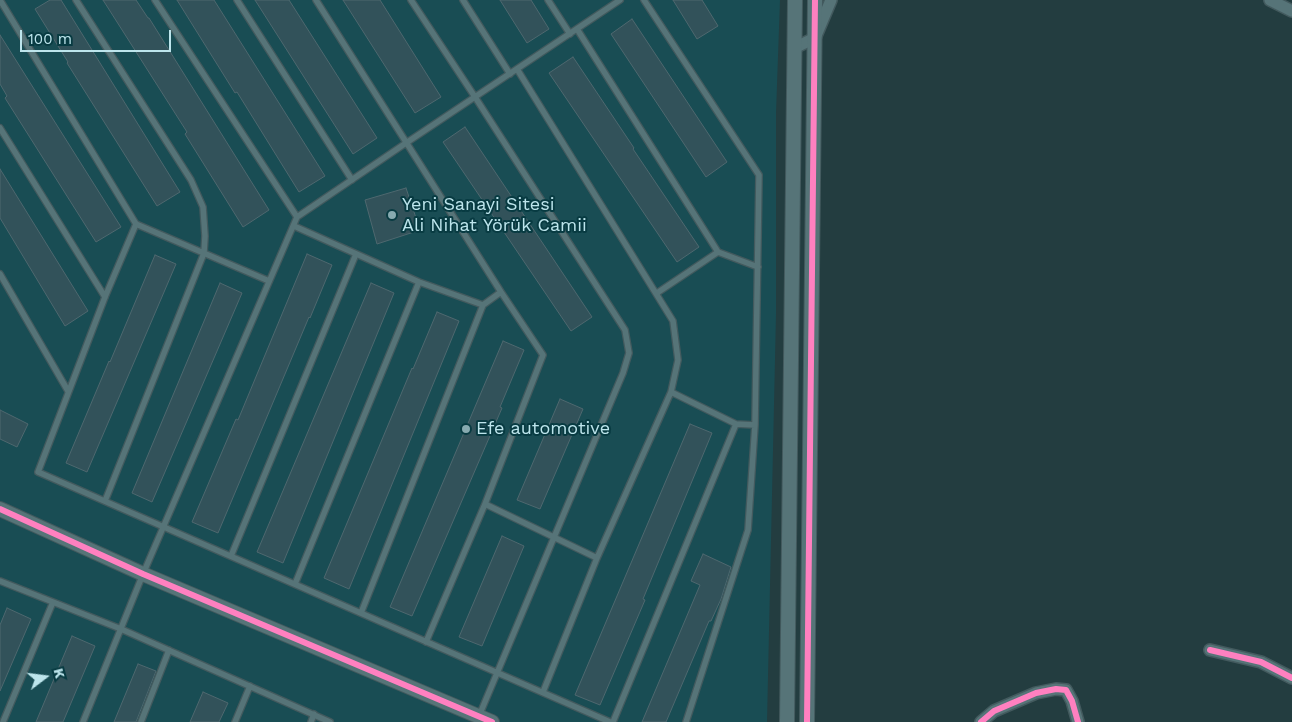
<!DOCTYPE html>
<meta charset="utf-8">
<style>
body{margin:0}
#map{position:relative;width:1292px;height:722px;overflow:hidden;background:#233d40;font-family:"Work Sans",sans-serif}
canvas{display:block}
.north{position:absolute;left:20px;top:652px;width:50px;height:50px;-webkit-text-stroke:4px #083b42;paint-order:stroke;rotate:75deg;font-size:14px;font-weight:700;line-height:20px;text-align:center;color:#bde5ec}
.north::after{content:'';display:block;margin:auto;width:18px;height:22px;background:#bde5ec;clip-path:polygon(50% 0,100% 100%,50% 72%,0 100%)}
.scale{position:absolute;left:20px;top:30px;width:151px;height:22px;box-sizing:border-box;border:2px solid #bde5ec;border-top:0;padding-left:6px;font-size:15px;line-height:18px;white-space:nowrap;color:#bde5ec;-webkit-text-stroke:4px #083b42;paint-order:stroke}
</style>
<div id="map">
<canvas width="1292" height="722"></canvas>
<div class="north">K</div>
<div class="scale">100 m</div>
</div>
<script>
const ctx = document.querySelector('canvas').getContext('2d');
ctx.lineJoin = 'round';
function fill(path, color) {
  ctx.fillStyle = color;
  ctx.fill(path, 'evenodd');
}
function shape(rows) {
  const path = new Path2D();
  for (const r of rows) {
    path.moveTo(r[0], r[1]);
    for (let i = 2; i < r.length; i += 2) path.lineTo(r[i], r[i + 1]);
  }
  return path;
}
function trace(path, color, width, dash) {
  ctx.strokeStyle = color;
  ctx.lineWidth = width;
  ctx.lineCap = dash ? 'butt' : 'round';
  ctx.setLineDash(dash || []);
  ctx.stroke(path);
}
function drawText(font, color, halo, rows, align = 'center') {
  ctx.font = font + ' "Work Sans",sans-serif';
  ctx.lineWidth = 4;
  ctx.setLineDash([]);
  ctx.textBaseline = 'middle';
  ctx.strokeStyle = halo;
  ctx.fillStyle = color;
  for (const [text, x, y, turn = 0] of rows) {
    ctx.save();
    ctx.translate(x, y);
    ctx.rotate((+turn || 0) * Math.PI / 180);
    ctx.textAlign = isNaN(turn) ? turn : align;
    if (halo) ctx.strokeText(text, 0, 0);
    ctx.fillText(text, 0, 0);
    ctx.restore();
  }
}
fill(shape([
 [0,0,780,0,776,113,776,314,767,722,0,722]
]), '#194d54');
const building = shape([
 [50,0,61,0,180,192,157,206,67,63,68,62,35,9,50,0],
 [103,0,136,0,148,18,149,18,269,210,243,227,185,134,187,132,103,0],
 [177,0,214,0,325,176,299,192,237,92,235,93,177,0],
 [255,0,289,0,377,138,353,154,255,0],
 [343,0,380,0,441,97,415,113,343,0],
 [500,0,531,0,549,29,527,43,500,0],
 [673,0,702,0,718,26,697,39,673,0],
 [632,19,727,162,706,177,611,34,632,19],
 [0,35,121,227,96,242,5,98,7,96,0,84,0,35],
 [573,57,634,148,633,149,699,247,677,262,549,73,573,57],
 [465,127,592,317,571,331,443,142,465,127],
 [0,169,88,311,65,326,0,218,0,169],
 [406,188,420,230,377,244,365,200,406,188],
 [307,254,332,265,310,318,309,317,218,533,192,522,236,419,238,420,307,254],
 [155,255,176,264,87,472,66,463,109,361,110,362,155,255],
 [220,283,242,293,152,502,132,493,220,283],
 [371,283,394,293,283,563,257,552,371,283],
 [437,312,459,321,349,589,324,578,412,368,413,369,437,312],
 [503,341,524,350,500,407,502,408,412,616,390,607,503,341],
 [560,399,583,409,540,509,517,500,560,399],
 [0,410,28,424,17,447,0,439,0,410],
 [690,424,712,433,643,599,645,600,600,705,575,695,690,424],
 [502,536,524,546,482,646,459,637,502,536],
 [703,554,731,567,721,599,711,621,709,621,666,722,642,722,700,585,691,581,703,554],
 [7,608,31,619,0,691,0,625,7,608],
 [72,636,95,646,63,722,36,722,72,636],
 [138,664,156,671,136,722,114,722,138,664],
 [203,692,228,703,219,722,190,722,203,692]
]);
fill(building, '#32525a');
trace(building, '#4e686f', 1);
const service = shape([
 [0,0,136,224],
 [76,0,191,180,203,207,205,236,204,253,105,501],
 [155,0,297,217],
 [237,0,352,180],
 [316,0,501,292,543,355,485,504,426,642],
 [411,0,475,97,625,330,629,353,623,373,479,716],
 [463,0,510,74],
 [548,0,570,34],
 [644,0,759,175,755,425,748,530,686,722],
 [577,29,718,252,758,267],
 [517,69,673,321,678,360,671,392,597,558,543,692],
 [0,128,105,297],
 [294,226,419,282,483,305,501,292],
 [0,274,68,391],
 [269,281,136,224,105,297,38,472,610,722],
 [657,293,718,252],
 [671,392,736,424,755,425],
 [485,504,597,558],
 [231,556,356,254],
 [0,581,121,629,330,722],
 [295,584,419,282],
 [361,613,483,305],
 [3,722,53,602],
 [83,722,143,574,297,217,406,143,620,0],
 [141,722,169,650],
 [235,722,250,686],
 [311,722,314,714],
 [613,722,736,424]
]);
const minor = shape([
 [1270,0,1292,11],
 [794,48,815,38,831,0],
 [1210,650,1261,662,1292,678],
 [981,722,994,711,1036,693,1056,689,1066,690,1072,701,1078,722]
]);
const tertiary = shape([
 [0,509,143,574,492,722],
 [787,722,795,0],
 [807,722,815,0]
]);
trace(service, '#435a5e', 8);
trace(minor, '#435a5e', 14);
trace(tertiary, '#435a5e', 16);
trace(service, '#567478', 5.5);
trace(minor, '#567478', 11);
trace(tertiary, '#567478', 14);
trace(shape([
 [0,509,143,574,492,722],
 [1210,650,1261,662,1292,678],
 [807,722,815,0],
 [981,722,994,711,1036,693,1056,689,1066,690,1072,701,1078,722]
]), '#ff80c0', 6);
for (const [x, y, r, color] of [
 [392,215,5,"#87aab0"],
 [466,429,5,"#87aab0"]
]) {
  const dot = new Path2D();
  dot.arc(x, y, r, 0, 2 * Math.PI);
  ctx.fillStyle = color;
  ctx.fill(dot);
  trace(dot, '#083b42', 2);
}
drawText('18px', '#bde5ec', '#083b42', [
 ["Yeni Sanayi Sitesi",402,205],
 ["Ali Nihat Yörük Camii",402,226],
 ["Efe automotive",476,429]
], 'left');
</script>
